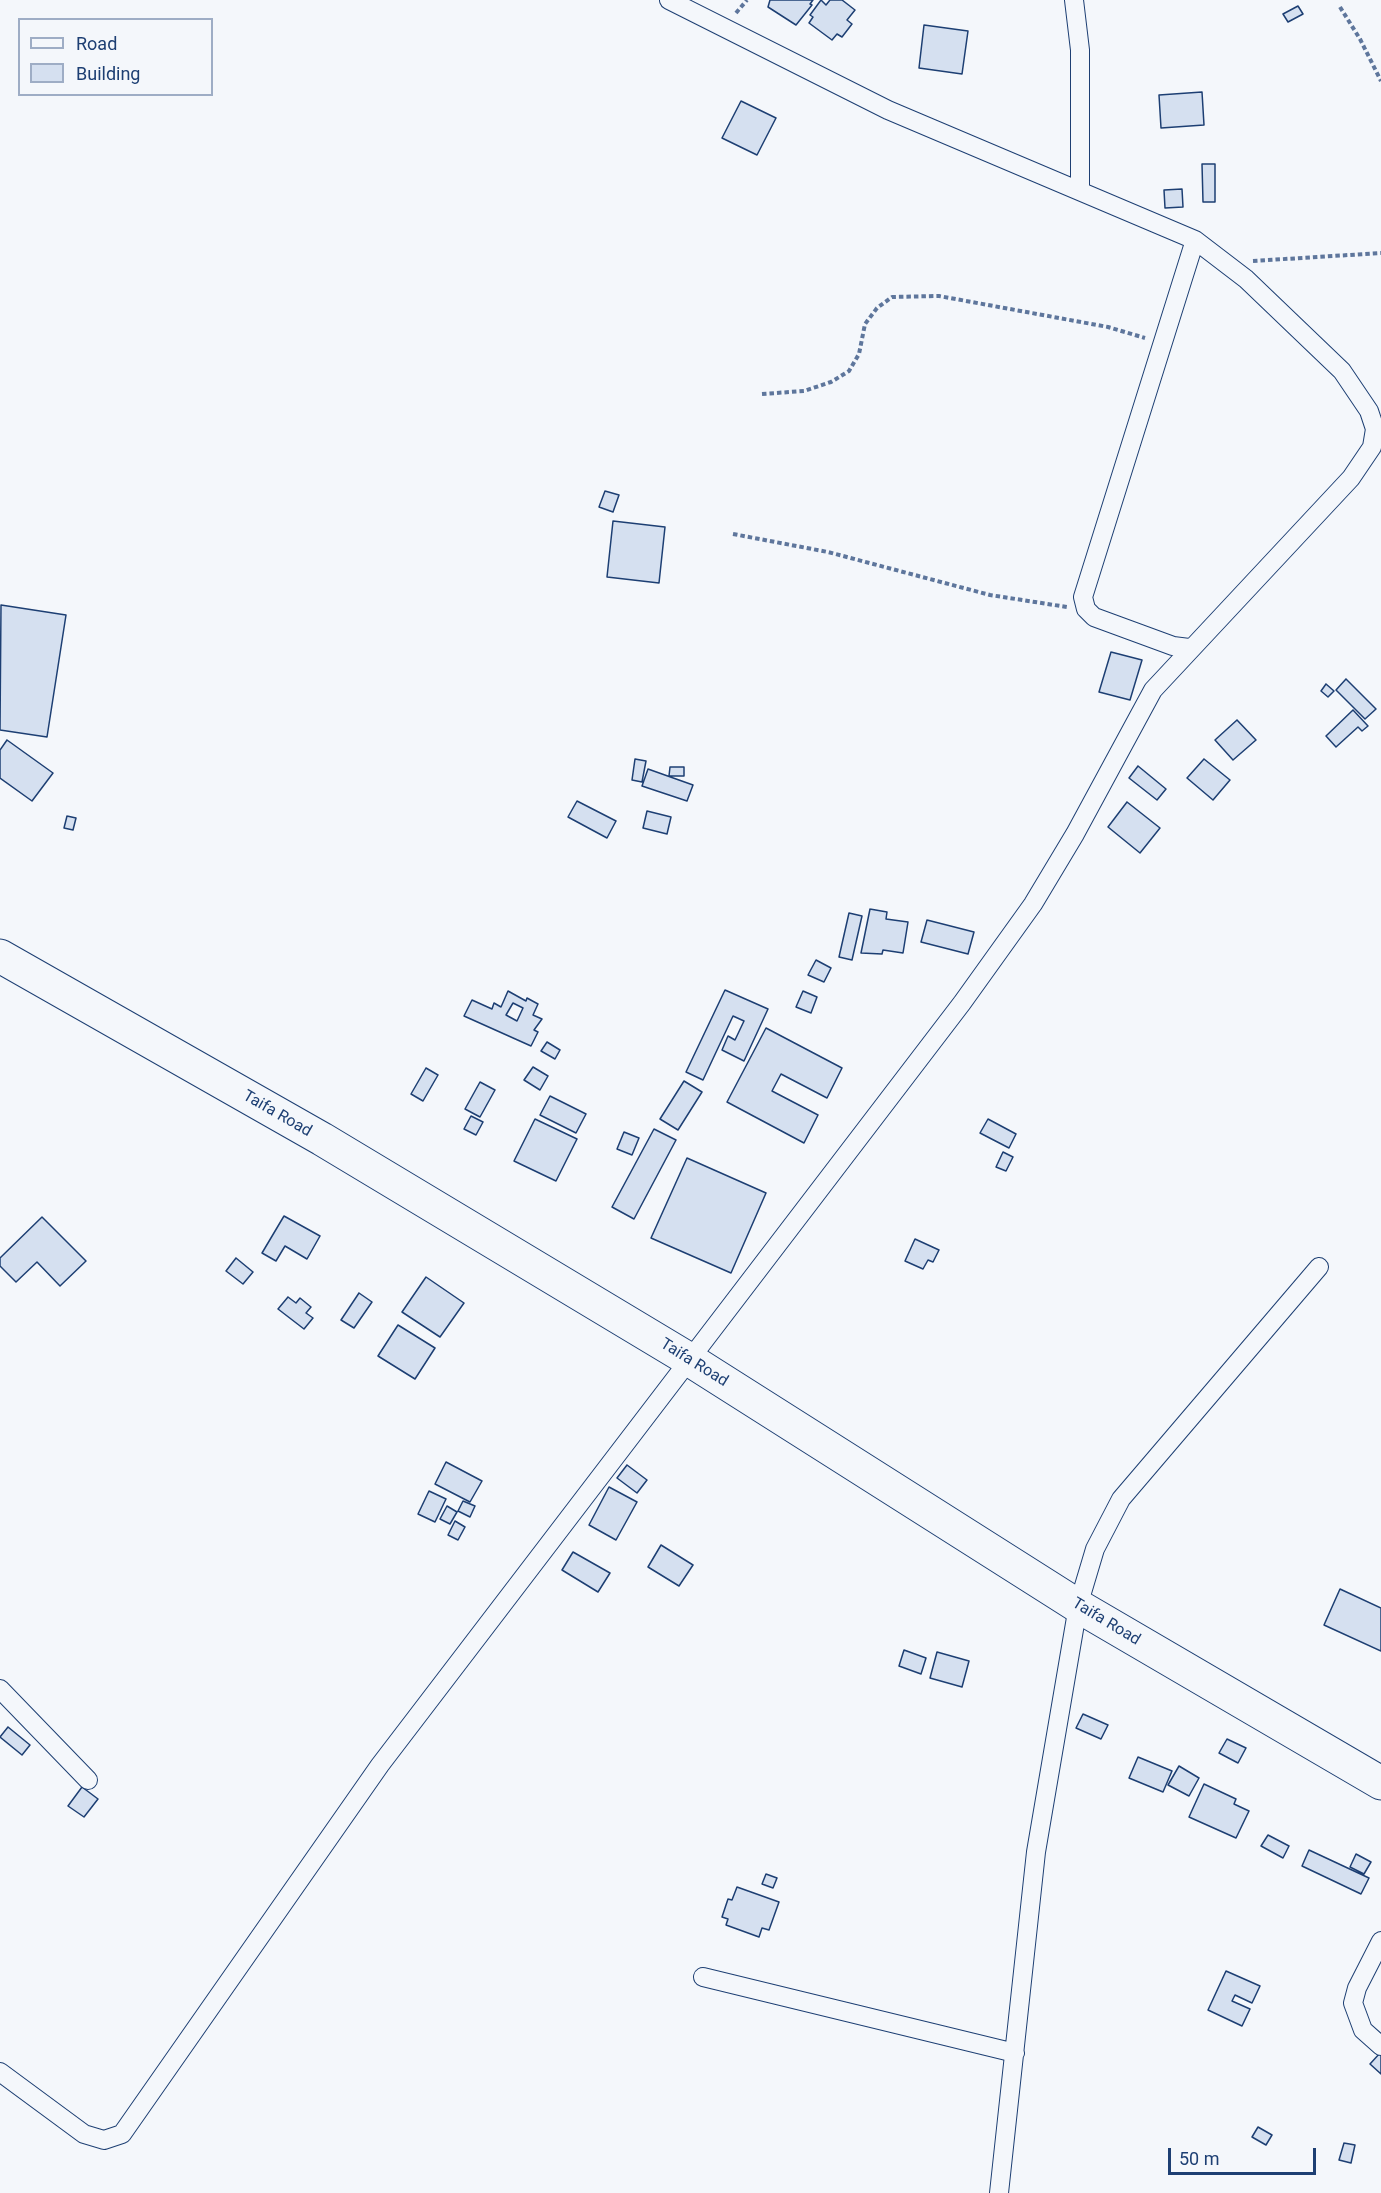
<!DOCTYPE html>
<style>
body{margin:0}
#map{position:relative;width:1381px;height:2193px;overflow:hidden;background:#f4f7fb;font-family:Roboto,sans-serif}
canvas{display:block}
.legend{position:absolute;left:18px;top:18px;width:195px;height:78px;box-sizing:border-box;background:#f4f7fb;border:2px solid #9eadc5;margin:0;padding:8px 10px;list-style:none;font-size:18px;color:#1d3f73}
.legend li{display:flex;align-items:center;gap:12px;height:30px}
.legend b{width:30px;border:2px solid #9eadc5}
.scale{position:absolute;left:1168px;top:2148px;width:148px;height:27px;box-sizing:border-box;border:3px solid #1d3f73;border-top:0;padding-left:8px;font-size:18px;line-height:21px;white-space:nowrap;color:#1d3f73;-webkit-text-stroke:4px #f4f7fb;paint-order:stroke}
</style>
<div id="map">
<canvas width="1381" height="2193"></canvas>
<ul class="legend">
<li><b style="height:8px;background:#f4f7fb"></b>Road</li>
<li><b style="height:16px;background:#d5e0f0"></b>Building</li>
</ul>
<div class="scale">50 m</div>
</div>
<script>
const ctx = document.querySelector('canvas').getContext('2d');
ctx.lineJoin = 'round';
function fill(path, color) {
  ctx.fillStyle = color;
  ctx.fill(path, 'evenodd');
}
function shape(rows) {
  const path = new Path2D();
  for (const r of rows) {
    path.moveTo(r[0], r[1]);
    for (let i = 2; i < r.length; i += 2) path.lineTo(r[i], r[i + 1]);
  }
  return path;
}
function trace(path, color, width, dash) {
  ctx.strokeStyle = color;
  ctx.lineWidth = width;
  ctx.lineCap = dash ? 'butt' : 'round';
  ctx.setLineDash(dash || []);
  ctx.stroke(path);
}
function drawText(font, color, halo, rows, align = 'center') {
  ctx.font = font + ' Roboto,sans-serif';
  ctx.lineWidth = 4.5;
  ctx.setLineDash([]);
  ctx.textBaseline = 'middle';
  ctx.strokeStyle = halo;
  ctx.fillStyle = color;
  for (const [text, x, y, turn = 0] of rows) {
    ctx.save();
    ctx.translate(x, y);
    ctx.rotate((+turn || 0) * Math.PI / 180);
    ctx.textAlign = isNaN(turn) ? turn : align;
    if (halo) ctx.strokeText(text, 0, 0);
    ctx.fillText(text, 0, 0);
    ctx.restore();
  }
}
const building = shape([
 [770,0,813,0,810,4,812,5,796,25,768,7,770,0],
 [821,0,826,5,830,0,842,0,855,10,847,20,852,24,842,37,837,34,832,40,809,23,813,17,810,15,821,0],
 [1298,6,1303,14,1288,22,1283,14,1298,6],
 [924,25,968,31,962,74,919,68,924,25],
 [1202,92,1204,125,1161,128,1159,95,1202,92],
 [741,101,776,118,757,155,722,138,741,101],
 [1202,164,1215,164,1215,202,1203,202,1202,164],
 [1182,189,1183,207,1165,208,1164,190,1182,189],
 [605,491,619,495,613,512,599,507,605,491],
 [613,521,665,527,659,583,607,577,613,521],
 [1,605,66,615,47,737,0,730,1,605],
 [1111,652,1142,660,1130,700,1099,692,1111,652],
 [1346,679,1376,709,1365,719,1336,690,1346,679],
 [1326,684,1334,691,1328,697,1321,691,1326,684],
 [1353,710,1368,726,1362,731,1358,727,1336,747,1326,736,1353,710],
 [1237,720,1256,740,1233,760,1215,740,1237,720],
 [7,740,53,773,32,801,0,778,0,750,7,740],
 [635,759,646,761,642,782,632,780,635,759],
 [1204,759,1230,780,1213,800,1187,778,1204,759],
 [1138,766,1166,789,1157,800,1129,778,1138,766],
 [670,767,684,767,684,776,669,776,670,767],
 [648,769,693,785,687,801,642,786,648,769],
 [577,801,616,821,607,838,568,817,577,801],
 [1127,802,1160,828,1140,853,1108,827,1127,802],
 [647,811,671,817,667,834,643,828,647,811],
 [67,816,76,818,73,830,64,828,67,816],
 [870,909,887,912,886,919,908,922,903,953,883,950,882,954,861,953,870,909],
 [849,913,862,916,852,960,839,957,849,913],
 [927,920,974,932,968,954,921,942,927,920],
 [816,960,831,968,824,982,808,975,816,960],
 [725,990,768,1009,744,1061,722,1050,728,1036,735,1040,744,1021,733,1016,703,1080,686,1072,725,990],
 [508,991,526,1001,527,998,538,1004,533,1015,542,1019,534,1030,538,1032,531,1046,464,1016,472,1000,492,1009,494,1003,501,1007,508,991],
 [513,1003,523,1008,517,1021,506,1015,513,1003],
 [803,991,817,997,811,1013,796,1007,803,991],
 [766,1028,842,1068,827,1098,781,1074,772,1091,818,1115,804,1143,727,1102,766,1028],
 [547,1042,560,1050,555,1059,541,1051,547,1042],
 [533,1067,548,1076,540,1090,524,1080,533,1067],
 [426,1068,438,1075,423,1101,411,1094,426,1068],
 [684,1081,702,1092,678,1130,660,1119,684,1081],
 [480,1082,495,1090,480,1117,465,1109,480,1082],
 [550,1096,586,1114,576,1133,540,1115,550,1096],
 [471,1116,483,1122,476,1135,464,1129,471,1116],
 [535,1119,577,1139,556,1181,514,1161,535,1119],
 [988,1119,1016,1134,1009,1148,980,1133,988,1119],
 [654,1129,676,1140,634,1219,612,1207,654,1129],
 [624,1132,639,1138,632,1155,617,1149,624,1132],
 [1003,1152,1013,1157,1006,1171,996,1167,1003,1152],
 [687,1158,766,1193,731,1273,651,1238,687,1158],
 [284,1216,320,1236,307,1259,285,1246,276,1261,262,1253,284,1216],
 [42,1217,86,1261,60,1286,37,1262,16,1282,0,1266,0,1258,42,1217],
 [915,1239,939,1250,933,1262,928,1260,923,1269,905,1261,915,1239],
 [236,1258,253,1272,243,1284,226,1271,236,1258],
 [426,1277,464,1303,440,1337,402,1312,426,1277],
 [359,1293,372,1302,354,1328,341,1320,359,1293],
 [288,1297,296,1303,300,1298,311,1307,306,1313,313,1318,304,1329,278,1309,288,1297],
 [398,1325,435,1348,415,1379,378,1356,398,1325],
 [446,1462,482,1481,470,1502,435,1484,446,1462],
 [627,1465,647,1480,637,1493,617,1478,627,1465],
 [609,1487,637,1502,616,1540,589,1525,609,1487],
 [429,1491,446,1499,435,1522,418,1514,429,1491],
 [463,1501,475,1506,470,1517,458,1511,463,1501],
 [447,1506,457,1512,450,1524,440,1519,447,1506],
 [455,1521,465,1527,458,1540,448,1535,455,1521],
 [661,1545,693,1565,679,1586,648,1567,661,1545],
 [573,1552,610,1573,598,1592,562,1570,573,1552],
 [1340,1589,1381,1608,1381,1651,1324,1625,1340,1589],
 [904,1650,926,1658,921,1674,899,1666,904,1650],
 [937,1652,969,1661,962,1687,930,1678,937,1652],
 [1083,1714,1108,1725,1101,1739,1076,1728,1083,1714],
 [8,1727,30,1745,22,1755,0,1737,8,1727],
 [1227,1739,1246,1748,1238,1763,1219,1753,1227,1739],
 [1138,1757,1172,1771,1163,1792,1129,1778,1138,1757],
 [1179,1766,1199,1778,1189,1796,1168,1785,1179,1766],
 [1204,1784,1236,1799,1234,1804,1249,1811,1236,1838,1189,1817,1204,1784],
 [82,1787,98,1799,84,1817,68,1806,82,1787],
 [1268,1835,1289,1846,1283,1858,1261,1846,1268,1835],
 [1309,1850,1369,1878,1361,1894,1302,1866,1309,1850],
 [1356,1854,1371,1862,1364,1874,1350,1867,1356,1854],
 [766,1874,777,1878,773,1888,762,1884,766,1874],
 [737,1887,779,1902,769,1930,762,1928,759,1937,726,1925,728,1919,722,1917,728,1899,732,1900,737,1887],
 [1226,1971,1260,1986,1252,2003,1235,1995,1232,2001,1250,2009,1242,2026,1208,2010,1226,1971],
 [1381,2052,1381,2074,1370,2064,1381,2052],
 [1258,2127,1272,2135,1266,2145,1252,2137,1258,2127],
 [1344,2143,1355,2145,1351,2163,1339,2160,1344,2143]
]);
fill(building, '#d5e0f0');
trace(building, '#1d3f73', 1.5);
const street = shape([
 [1074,0,1080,50,1080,190],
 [1189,648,1173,646,1094,617,1086,609,1083,597,1195,240],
 [0,1689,88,1780],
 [1381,1941,1357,1988,1353,2003,1363,2030,1381,2046],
 [703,1977,1015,2053],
 [0,2072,84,2134,104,2140,122,2134,380,1765,962,1003,1033,904,1075,834,1153,690,1351,478,1372,447,1375,429,1369,411,1342,371,1246,279,1195,240,888,110,669,0],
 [999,2193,1036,1852,1078,1606,1095,1549,1121,1499,1319,1267]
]);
const highway = shape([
 [0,956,322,1139,690,1360,1078,1606,1381,1783]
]);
trace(street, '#1d3f73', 20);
trace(highway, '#1d3f73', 35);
trace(shape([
 [1340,7,1360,39,1381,81],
 [736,13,747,0],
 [1253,261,1381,253],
 [762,394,804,391,831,382,849,371,859,354,865,324,877,308,892,297,939,296,1108,327,1145,338],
 [733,534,828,552,990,595,1067,607]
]), '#5e769c', 4, [4.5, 3]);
trace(street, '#f4f7fb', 18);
trace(highway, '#f4f7fb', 33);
drawText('16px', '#1d3f73', '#f4f7fb', [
 ["Taifa Road",277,1114,30],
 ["Taifa Road",694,1363,32],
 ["Taifa Road",1106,1622,31]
]);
</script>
